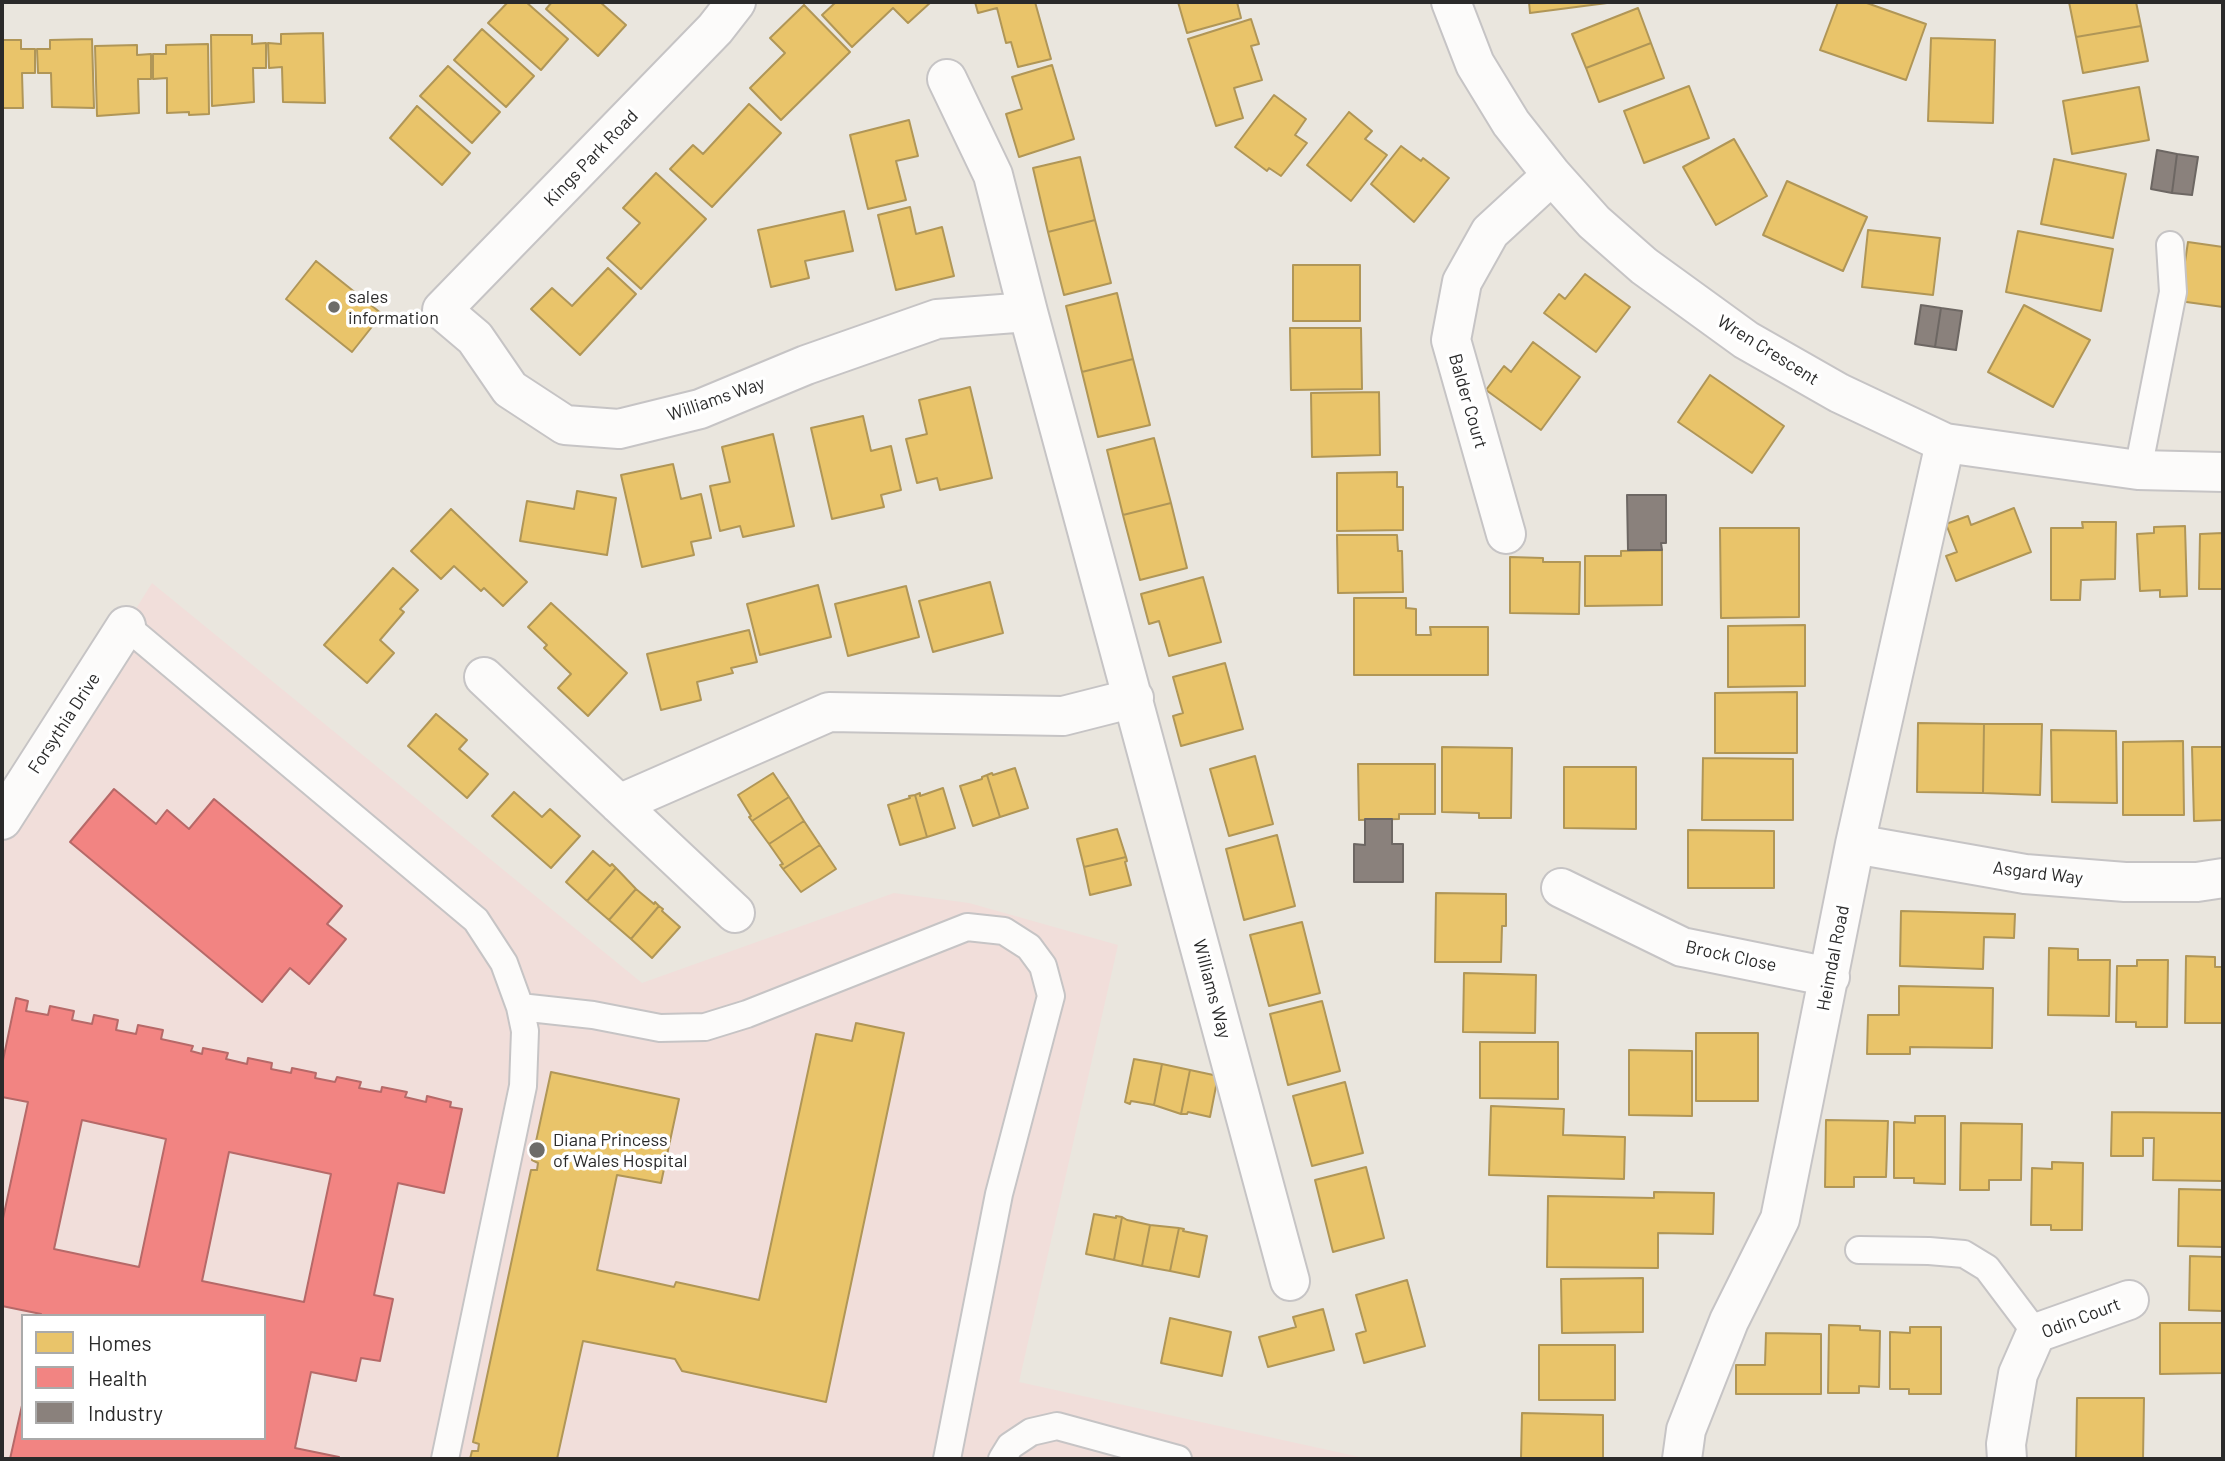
<!DOCTYPE html>
<style>
body{margin:0}
#map{position:relative;width:2225px;height:1461px;overflow:hidden;background:#eae6de;font-family:Barlow,sans-serif}
canvas{display:block}
.frame{position:absolute;inset:0;border:4px solid #2a2a2a;pointer-events:none}
.legend{position:absolute;left:21px;top:1314px;width:245px;height:126px;box-sizing:border-box;background:#fff;border:2px solid #aaa;margin:0;padding:9px 12px;list-style:none;font-size:21px;color:#2a2a2a}
.legend li{display:flex;align-items:center;gap:14px;height:35px}
.legend b{width:35px;border:2px solid #aaa}
</style>
<div id="map">
<canvas width="2225" height="1461"></canvas>
<div class="frame"></div>
<ul class="legend">
<li><b style="height:19px;background:#e9c46a"></b>Homes</li>
<li><b style="height:19px;background:#f28482"></b>Health</li>
<li><b style="height:19px;background:#8a817c"></b>Industry</li>
</ul>
</div>
<script>
const ctx = document.querySelector('canvas').getContext('2d');
ctx.lineJoin = 'round';
function fill(path, color) {
  ctx.fillStyle = color;
  ctx.fill(path, 'evenodd');
}
function shape(rows) {
  const path = new Path2D();
  for (const r of rows) {
    path.moveTo(r[0], r[1]);
    for (let i = 2; i < r.length; i += 2) path.lineTo(r[i], r[i + 1]);
  }
  return path;
}
function trace(path, color, width, dash) {
  ctx.strokeStyle = color;
  ctx.lineWidth = width;
  ctx.lineCap = dash ? 'butt' : 'round';
  ctx.setLineDash(dash || []);
  ctx.stroke(path);
}
function drawText(font, color, halo, rows, align = 'center') {
  ctx.font = font + ' Barlow,sans-serif';
  ctx.lineWidth = 7;
  ctx.setLineDash([]);
  ctx.textBaseline = 'middle';
  ctx.strokeStyle = halo;
  ctx.fillStyle = color;
  for (const [text, x, y, turn = 0] of rows) {
    ctx.save();
    ctx.translate(x, y);
    ctx.rotate((+turn || 0) * Math.PI / 180);
    ctx.textAlign = isNaN(turn) ? turn : align;
    if (halo) ctx.strokeText(text, 0, 0);
    ctx.fillText(text, 0, 0);
    ctx.restore();
  }
}
fill(shape([
 [152,583,642,983,894,893,969,903,1118,945,1019,1382,1369,1459,2,1459,2,824],
 [23,1316,264,1316,264,1438,23,1438]
]), '#f1deda');
const homes = shape([
 [508,2,526,2,568,39,541,70,488,23,508,2],
 [552,2,600,2,626,25,598,56,546,9,552,2],
 [836,2,931,2,908,23,893,8,852,47,822,15,836,2],
 [975,2,1035,2,1051,59,1018,67,1011,42,1006,43,997,8,978,13,975,2],
 [1178,2,1237,2,1241,18,1187,33,1178,2],
 [1529,2,1607,2,1607,3,1530,13,1529,2],
 [1838,2,1864,2,1926,24,1906,80,1820,50,1838,2],
 [2069,2,2136,2,2141,26,2076,37,2069,2],
 [804,5,850,52,781,120,750,88,785,53,770,38,804,5],
 [1638,8,1651,43,1586,68,1572,34,1638,8],
 [1251,19,1259,44,1251,46,1262,80,1234,88,1243,118,1216,126,1188,39,1251,19],
 [2141,26,2148,61,2083,73,2076,37,2141,26],
 [482,29,534,76,506,107,454,60,482,29],
 [323,33,325,103,283,102,282,67,269,68,268,43,281,44,281,34,323,33],
 [211,35,252,35,252,44,266,43,266,68,253,68,254,102,212,106,211,35],
 [1931,38,1995,40,1993,123,1928,121,1931,38],
 [92,39,94,108,52,107,51,73,38,73,37,49,50,49,50,40,92,39],
 [2,40,21,40,21,49,35,49,35,73,22,73,23,108,2,108,2,40],
 [1651,43,1664,78,1599,102,1586,68,1651,43],
 [208,44,209,114,189,115,189,112,167,113,167,78,153,79,153,54,166,54,166,45,208,44],
 [137,45,137,55,151,54,151,79,138,79,139,113,97,116,95,46,137,45],
 [1052,65,1074,139,1019,157,1006,114,1022,109,1012,77,1052,65],
 [448,66,500,112,472,143,420,96,448,66],
 [1689,86,1709,138,1644,163,1624,111,1689,86],
 [2139,87,2149,140,2072,154,2063,101,2139,87],
 [1274,95,1306,119,1295,135,1307,143,1281,176,1269,168,1267,171,1235,147,1274,95],
 [749,104,781,133,712,207,670,169,693,145,703,154,749,104],
 [417,106,470,153,442,185,390,138,417,106],
 [1349,112,1372,131,1365,139,1387,155,1351,201,1307,165,1349,112],
 [909,120,918,156,896,161,906,200,868,209,850,135,909,120],
 [1734,139,1767,196,1716,225,1683,167,1734,139],
 [1401,146,1421,161,1423,158,1449,178,1414,222,1371,184,1401,146],
 [1080,157,1095,220,1048,232,1033,168,1080,157],
 [2054,159,2126,174,2113,238,2041,224,2054,159],
 [656,173,706,219,641,289,607,258,640,223,623,208,656,173],
 [1787,181,1867,217,1843,271,1763,235,1787,181],
 [910,207,916,234,942,227,954,276,896,290,878,215,910,207],
 [844,211,853,251,805,261,809,278,771,287,758,230,844,211],
 [1095,220,1111,283,1064,295,1048,232,1095,220],
 [1868,230,1940,238,1933,295,1862,287,1868,230],
 [2018,231,2113,249,2101,311,2006,292,2018,231],
 [2188,242,2223,247,2223,307,2179,301,2188,242],
 [316,261,382,314,352,352,286,299,316,261],
 [1293,265,1360,265,1360,321,1293,321,1293,265],
 [608,268,636,294,580,355,531,309,552,288,572,306,608,268],
 [1585,274,1630,307,1596,352,1544,313,1559,294,1565,299,1585,274],
 [1117,293,1133,359,1082,372,1066,306,1117,293],
 [2024,305,2090,340,2053,407,1988,372,2024,305],
 [1290,328,1361,328,1362,389,1291,390,1290,328],
 [1533,342,1580,377,1541,430,1486,390,1504,366,1511,372,1533,342],
 [1133,359,1150,425,1098,437,1082,372,1133,359],
 [1710,375,1784,426,1752,473,1678,422,1710,375],
 [970,387,992,478,940,490,937,478,917,483,906,439,927,434,919,400,970,387],
 [1379,392,1380,455,1312,457,1311,393,1379,392],
 [863,416,871,451,891,446,901,490,881,495,884,507,832,519,811,428,863,416],
 [773,434,794,526,743,537,740,526,720,531,710,486,730,482,722,447,773,434],
 [1154,438,1171,503,1123,515,1107,450,1154,438],
 [673,464,681,499,701,494,711,538,691,542,694,555,642,567,621,475,673,464],
 [1397,472,1397,487,1403,487,1403,530,1337,531,1337,473,1397,472],
 [577,491,616,498,607,555,520,541,527,501,574,509,577,491],
 [1171,503,1187,568,1140,580,1123,515,1171,503],
 [2014,508,2031,552,1956,581,1946,556,1957,552,1946,524,1968,516,1971,525,2014,508],
 [451,509,527,582,503,606,484,588,481,591,454,566,441,579,411,551,451,509],
 [2082,522,2116,522,2115,579,2081,580,2080,600,2051,600,2051,528,2083,528,2082,522],
 [2185,526,2187,596,2160,597,2160,590,2140,591,2137,534,2154,533,2154,527,2185,526],
 [1720,528,1799,528,1799,617,1721,618,1720,528],
 [2223,533,2223,589,2199,589,2200,534,2223,533],
 [1337,535,1397,535,1398,551,1402,551,1403,592,1338,593,1337,535],
 [1662,550,1662,605,1585,606,1585,556,1621,556,1621,551,1662,550],
 [1510,557,1543,558,1543,562,1580,562,1579,614,1510,613,1510,557],
 [393,568,418,590,400,609,404,612,380,640,394,653,367,683,324,645,393,568],
 [1203,577,1221,642,1169,656,1159,621,1149,624,1141,594,1203,577],
 [990,582,1003,633,933,652,919,601,990,582],
 [818,585,831,637,760,655,747,604,818,585],
 [906,586,919,637,848,656,835,604,906,586],
 [1354,598,1406,598,1406,608,1416,609,1416,635,1431,635,1430,627,1488,627,1488,675,1354,675,1354,598],
 [551,603,627,673,588,716,558,688,571,674,544,648,547,645,528,627,551,603],
 [1805,625,1805,686,1728,687,1728,626,1805,625],
 [749,630,757,662,731,668,733,673,697,682,701,700,661,710,647,654,749,630],
 [1225,663,1243,729,1181,746,1173,716,1183,713,1173,677,1225,663],
 [1797,692,1797,753,1715,753,1715,693,1797,692],
 [436,714,467,740,459,749,488,774,467,798,408,746,436,714],
 [1918,723,1984,724,1983,793,1917,792,1918,723],
 [1984,724,2042,724,2040,795,1983,793,1984,724],
 [2051,730,2116,731,2117,803,2052,802,2051,730],
 [2183,741,2184,815,2123,815,2123,742,2183,741],
 [1442,747,1512,748,1511,818,1479,818,1479,813,1442,812,1442,747],
 [2192,747,2223,747,2223,820,2194,821,2192,747],
 [1255,756,1273,824,1229,836,1210,769,1255,756],
 [1703,758,1793,759,1793,820,1702,820,1703,758],
 [1358,764,1435,764,1435,814,1399,814,1399,819,1359,820,1358,764],
 [1564,767,1636,767,1636,829,1564,828,1564,767],
 [1015,768,1028,808,1000,817,987,775,992,773,993,775,1015,768],
 [773,773,789,797,752,821,749,817,751,816,738,795,773,773],
 [987,775,1000,817,973,826,960,786,982,779,982,777,987,775],
 [943,788,955,828,927,837,915,795,920,793,920,796,943,788],
 [514,792,542,817,550,809,580,836,551,868,492,816,514,792],
 [915,795,927,837,900,845,888,805,910,798,909,796,915,795],
 [789,797,804,821,769,844,752,821,789,797],
 [804,821,820,845,783,869,780,865,783,864,769,844,804,821],
 [1117,829,1126,857,1084,867,1077,839,1117,829],
 [1688,830,1774,831,1774,888,1688,888,1688,830],
 [1277,835,1295,906,1244,920,1226,849,1277,835],
 [820,845,836,869,801,892,783,869,820,845],
 [593,851,610,866,612,864,616,868,587,901,566,882,593,851],
 [1126,857,1127,861,1125,862,1131,885,1090,895,1084,867,1126,857],
 [616,868,636,889,609,920,587,901,616,868],
 [636,889,654,904,655,902,659,906,631,939,609,920,636,889],
 [1436,893,1506,894,1506,926,1502,926,1501,962,1435,962,1436,893],
 [659,906,663,909,662,911,680,927,652,958,631,939,659,906],
 [1901,911,2015,914,2014,938,1984,937,1983,969,1900,966,1901,911],
 [1302,922,1320,993,1269,1006,1250,935,1302,922],
 [2049,948,2078,949,2078,960,2110,960,2109,1016,2048,1015,2049,948],
 [2186,956,2215,957,2215,967,2223,967,2223,1023,2185,1023,2186,956],
 [2137,960,2168,960,2167,1027,2136,1027,2136,1022,2116,1022,2117,966,2137,966,2137,960],
 [1464,973,1536,975,1535,1033,1463,1032,1464,973],
 [1899,986,1993,988,1992,1048,1910,1047,1910,1054,1867,1054,1868,1015,1899,1015,1899,986],
 [1322,1001,1340,1071,1288,1085,1270,1014,1322,1001],
 [856,1023,904,1033,826,1402,682,1371,675,1359,583,1341,557,1459,470,1459,472,1451,478,1451,479,1444,473,1442,531,1170,537,1170,538,1163,532,1160,551,1072,679,1099,661,1183,617,1175,597,1270,674,1287,676,1282,759,1300,816,1034,852,1041,856,1023],
 [1696,1033,1758,1033,1758,1101,1696,1101,1696,1033],
 [1480,1042,1558,1042,1558,1099,1480,1098,1480,1042],
 [1629,1050,1692,1051,1692,1116,1629,1115,1629,1050],
 [1134,1059,1162,1064,1154,1105,1131,1101,1130,1104,1125,1102,1134,1059],
 [1162,1064,1190,1070,1181,1114,1154,1105,1162,1064],
 [1190,1070,1218,1076,1210,1117,1188,1112,1187,1114,1181,1114,1190,1070],
 [1345,1082,1363,1153,1312,1166,1293,1096,1345,1082],
 [1491,1106,1564,1109,1563,1135,1625,1137,1624,1179,1489,1175,1491,1106],
 [2112,1112,2223,1113,2223,1181,2153,1180,2154,1138,2143,1138,2143,1156,2111,1156,2112,1112],
 [1915,1116,1945,1116,1945,1184,1914,1183,1914,1178,1894,1178,1894,1122,1915,1123,1915,1116],
 [1826,1120,1888,1121,1886,1177,1854,1177,1854,1187,1825,1187,1826,1120],
 [1961,1123,2022,1124,2021,1180,1989,1180,1989,1190,1960,1190,1961,1123],
 [2052,1162,2083,1163,2082,1230,2051,1230,2051,1225,2031,1225,2032,1168,2052,1169,2052,1162],
 [1366,1167,1384,1238,1333,1252,1315,1180,1366,1167],
 [2179,1189,2223,1190,2223,1247,2178,1246,2179,1189],
 [1654,1192,1714,1193,1713,1234,1658,1233,1658,1268,1547,1267,1548,1196,1654,1198,1654,1192],
 [1094,1214,1116,1218,1116,1216,1122,1217,1114,1260,1086,1254,1094,1214],
 [1122,1217,1127,1220,1150,1225,1142,1266,1114,1260,1122,1217],
 [1150,1225,1179,1228,1170,1271,1142,1266,1150,1225],
 [1179,1228,1184,1229,1183,1231,1207,1236,1199,1277,1170,1271,1179,1228],
 [2190,1256,2223,1257,2223,1311,2189,1310,2190,1256],
 [1643,1278,1643,1332,1562,1333,1561,1279,1643,1278],
 [1407,1280,1425,1346,1364,1363,1356,1334,1366,1331,1356,1295,1407,1280],
 [1323,1309,1334,1350,1268,1367,1259,1337,1296,1327,1293,1317,1323,1309],
 [1170,1318,1231,1332,1222,1376,1161,1363,1170,1318],
 [2160,1323,2223,1323,2223,1373,2160,1374,2160,1323],
 [1829,1325,1860,1326,1860,1330,1880,1331,1879,1387,1859,1386,1859,1393,1828,1393,1829,1325],
 [1910,1327,1941,1327,1941,1394,1909,1394,1909,1389,1890,1389,1890,1332,1910,1333,1910,1327],
 [1766,1333,1821,1334,1821,1394,1736,1394,1736,1365,1765,1365,1766,1333],
 [1539,1345,1615,1345,1615,1400,1539,1400,1539,1345],
 [2077,1398,2144,1398,2143,1459,2076,1459,2077,1398],
 [1522,1413,1603,1415,1603,1459,1521,1459,1522,1413]
]);
fill(homes, '#e9c46a');
trace(homes, '#b09657', 2);
const health = shape([
 [114,789,156,824,167,810,189,829,214,799,342,906,327,924,346,939,309,984,290,968,262,1002,70,842,114,789],
 [16,998,28,1001,26,1011,48,1015,50,1006,74,1011,72,1020,92,1024,94,1015,118,1020,116,1030,136,1034,138,1025,163,1030,161,1039,193,1046,191,1051,202,1054,203,1048,228,1053,226,1059,247,1064,248,1058,272,1063,271,1069,291,1073,292,1068,316,1073,315,1078,335,1082,337,1077,361,1082,359,1088,381,1092,382,1087,407,1092,405,1097,426,1102,427,1096,451,1102,450,1107,462,1109,444,1193,398,1183,374,1295,393,1299,380,1361,361,1358,356,1381,311,1372,295,1448,339,1457,339,1459,10,1459,23,1401,23,1438,264,1438,264,1316,41,1316,41,1314,2,1306,2,1223,28,1102,2,1097,2,1065,16,998],
 [82,1120,166,1139,139,1267,54,1249,82,1120],
 [229,1152,331,1174,304,1302,202,1281,229,1152]
]);
fill(health, '#f28482');
trace(health, '#b66968', 2);
const industry = shape([
 [2157,150,2177,154,2172,193,2151,189,2157,150],
 [2177,154,2198,157,2192,195,2172,193,2177,154],
 [1921,305,1941,308,1935,347,1915,344,1921,305],
 [1941,308,1962,311,1956,350,1935,347,1941,308],
 [1627,495,1666,495,1666,543,1661,543,1662,550,1628,550,1627,495],
 [1365,819,1392,819,1392,844,1403,844,1403,882,1354,882,1354,844,1365,845,1365,819]
]);
fill(industry, '#8a817c');
trace(industry, '#6d6763', 2);
const lane = shape([
 [2138,470,2173,292,2170,245],
 [126,626,476,920,504,963,520,1007,525,1031,523,1086,445,1459],
 [520,1007,593,1015,660,1028,705,1027,747,1014,967,927,1004,931,1029,947,1043,966,1051,996,999,1194,947,1459],
 [1859,1250,1929,1251,1964,1254,1987,1268,2036,1333],
 [1002,1459,1010,1446,1031,1432,1057,1426,1178,1459]
]);
const street = shape([
 [736,2,715,29,442,310,475,338,510,389,565,425,619,429,700,409,806,365,937,319,1028,312],
 [1451,2,1475,64,1511,123,1552,175,1594,222,1644,266,1746,340,1839,393,1945,443,2138,470,2223,472],
 [947,79,993,175,1028,312,1290,1281],
 [1506,534,1451,340,1462,282,1490,232,1552,175],
 [484,677,735,913],
 [619,804,829,712,1063,716,1134,698],
 [2,820,126,626],
 [1855,844,2025,874,2125,882,2197,882,2223,878],
 [1561,888,1682,947,1830,977],
 [1682,1459,1686,1430,1729,1321,1780,1219,1855,844,1945,443],
 [2007,1459,2006,1444,2018,1374,2036,1333,2129,1300]
]);
trace(lane, '#c6c4c5', 30);
trace(street, '#c6c4c5', 42);
trace(lane, '#fcfbfa', 26);
trace(street, '#fcfbfa', 38);
for (const [x, y, r, color] of [
 [334,307,7,"#6d6c69"],
 [537,1150,9,"#6d6c69"]
]) {
  const dot = new Path2D();
  dot.arc(x, y, r, 0, 2 * Math.PI);
  ctx.fillStyle = color;
  ctx.fill(dot);
  trace(dot, '#fff', 2.5);
}
drawText('18px', '#2a2a2a', '#fff', [
 ["Kings Park Road",591,158,-46],
 ["Wren Crescent",1768,350,32],
 ["Williams Way",716,399,-19],
 ["Balder Court",1468,401,74],
 ["Forsythia Drive",64,723,-57],
 ["Asgard Way",2038,873,7],
 ["Brock Close",1731,956,12],
 ["Heimdal Road",1833,958,-79],
 ["Williams Way",1212,989,75],
 ["Odin Court",2081,1318,-21]
]);
drawText('18px', '#2a2a2a', '#fff', [
 ["sales",348,297],
 ["information",348,318],
 ["Diana Princess",553,1140],
 ["of Wales Hospital",553,1161]
], 'left');
</script>
